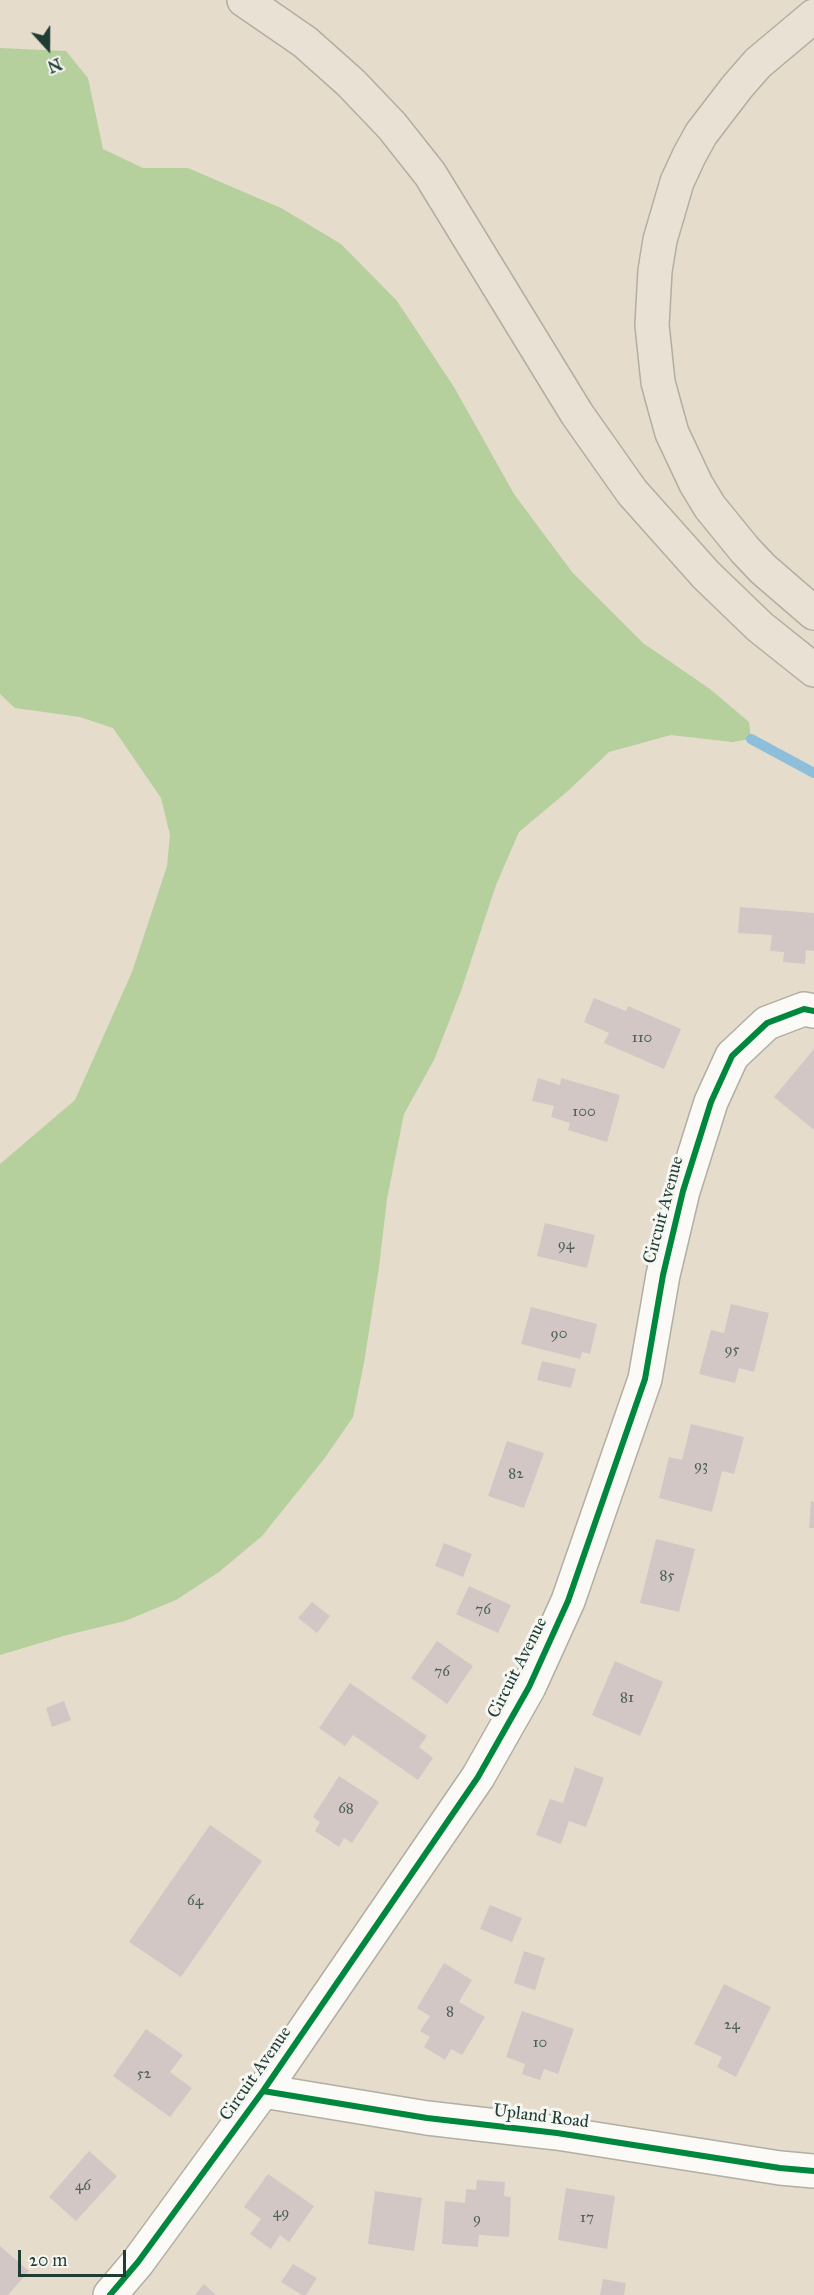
<!DOCTYPE html>
<style>
body{margin:0}
#map{position:relative;width:814px;height:2295px;overflow:hidden;background:#e6dccc;font-family:"IM FELL Great Primer",serif}
canvas{display:block}
.north{position:absolute;left:18px;top:18px;width:60px;height:60px;-webkit-text-stroke:4px #f6f6f2;paint-order:stroke;rotate:159deg;font-size:16px;font-weight:700;line-height:24px;text-align:center;color:#1f3d34}
.north::after{content:'';display:block;margin:auto;width:21px;height:27px;background:#1f3d34;clip-path:polygon(50% 0,100% 100%,50% 72%,0 100%)}
.scale{position:absolute;left:18px;top:2250px;width:108px;height:27px;box-sizing:border-box;border:3px solid #1f3d34;border-top:0;padding-left:8px;font-size:18px;line-height:21px;white-space:nowrap;color:#1f3d34;-webkit-text-stroke:4px #f6f6f2;paint-order:stroke}
</style>
<div id="map">
<canvas width="814" height="2295"></canvas>
<div class="north">N</div>
<div class="scale">20 m</div>
</div>
<script>
const ctx = document.querySelector('canvas').getContext('2d');
ctx.lineJoin = 'round';
function fill(path, color) {
  ctx.fillStyle = color;
  ctx.fill(path, 'evenodd');
}
function shape(rows) {
  const path = new Path2D();
  for (const r of rows) {
    path.moveTo(r[0], r[1]);
    for (let i = 2; i < r.length; i += 2) path.lineTo(r[i], r[i + 1]);
  }
  return path;
}
function trace(path, color, width, dash) {
  ctx.strokeStyle = color;
  ctx.lineWidth = width;
  ctx.lineCap = dash ? 'butt' : 'round';
  ctx.setLineDash(dash || []);
  ctx.stroke(path);
}
function drawText(font, color, halo, rows, align = 'center') {
  ctx.font = font + ' "IM FELL Great Primer",serif';
  ctx.lineWidth = 6;
  ctx.setLineDash([]);
  ctx.textBaseline = 'middle';
  ctx.strokeStyle = halo;
  ctx.fillStyle = color;
  for (const [text, x, y, turn = 0] of rows) {
    ctx.save();
    ctx.translate(x, y);
    ctx.rotate((+turn || 0) * Math.PI / 180);
    ctx.textAlign = isNaN(turn) ? turn : align;
    if (halo) ctx.strokeText(text, 0, 0);
    ctx.fillText(text, 0, 0);
    ctx.restore();
  }
}
fill(shape([
 [0,48,66,51,88,78,103,149,143,168,188,168,281,208,341,244,397,301,454,387,514,494,572,572,643,643,710,689,749,722,751,739,732,742,671,735,609,752,569,790,519,832,496,885,461,991,434,1060,404,1114,387,1199,379,1267,364,1363,353,1417,324,1459,262,1536,219,1572,176,1600,125,1621,67,1635,0,1655,0,1164,75,1100,132,972,167,866,170,835,161,798,113,728,80,717,15,708,0,694]
]), '#b5cf9d');
trace(shape([
 [751,739,814,773]
]), '#8dbfda', 10);
fill(shape([
 [740,907,814,913,814,951,806,950,805,964,783,962,784,952,770,951,772,935,738,933],
 [594,998,626,1011,628,1006,681,1029,664,1069,604,1043,609,1033,584,1022],
 [814,1049,814,1130,774,1097],
 [538,1078,560,1085,561,1078,620,1095,607,1142,568,1130,570,1123,551,1117,554,1106,532,1101],
 [545,1223,595,1235,587,1268,537,1256],
 [731,1304,769,1313,754,1372,739,1368,735,1383,699,1374,711,1330,724,1333],
 [531,1307,597,1324,590,1354,582,1352,580,1359,521,1344],
 [542,1361,576,1369,571,1388,537,1380],
 [691,1424,744,1437,734,1474,722,1471,712,1512,659,1498,669,1457,682,1460],
 [507,1441,544,1453,524,1508,488,1496],
 [811,1501,814,1502,814,1528,809,1528],
 [656,1539,695,1549,679,1612,640,1603],
 [444,1543,472,1554,463,1577,435,1566],
 [469,1586,511,1605,498,1633,456,1614],
 [312,1602,330,1616,317,1633,298,1618],
 [437,1641,473,1666,447,1704,411,1678],
 [615,1661,663,1682,640,1736,592,1715],
 [350,1683,427,1736,419,1747,433,1758,418,1780,353,1735,345,1746,319,1728],
 [64,1701,71,1720,52,1727,46,1708],
 [575,1767,604,1778,586,1827,569,1821,561,1844,536,1835,550,1799,563,1803],
 [339,1776,379,1802,352,1843,344,1838,339,1847,315,1831,320,1822,313,1817],
 [210,1825,262,1861,181,1977,129,1942],
 [490,1905,522,1918,512,1942,480,1929],
 [524,1951,545,1958,535,1990,514,1983],
 [444,1963,472,1980,459,2002,485,2017,462,2055,451,2049,445,2060,424,2047,430,2037,420,2031,430,2016,417,2008],
 [724,1984,771,2007,736,2077,717,2067,722,2057,694,2044],
 [522,2011,574,2029,558,2074,544,2069,540,2080,522,2074,525,2064,506,2057],
 [146,2029,183,2055,170,2072,192,2088,170,2117,113,2076],
 [89,2151,117,2176,76,2221,49,2197],
 [268,2174,314,2206,289,2242,280,2235,271,2249,250,2234,261,2219,244,2207],
 [477,2180,505,2182,504,2196,511,2197,509,2237,479,2235,478,2247,442,2244,445,2201,465,2203,466,2189,476,2190],
 [566,2188,615,2196,607,2249,558,2240],
 [375,2191,422,2198,414,2251,368,2244],
 [0,2246,29,2271,8,2295,0,2295],
 [293,2264,317,2278,306,2295,302,2295,281,2282],
 [603,2279,626,2283,624,2295,600,2295],
 [204,2284,216,2295,195,2295]
]), '#d3c7c5');
const minor = shape([
 [263,2091,427,2118,557,2133,780,2168,814,2171],
 [110,2295,138,2262,263,2091,478,1777,529,1687,568,1601,645,1379,663,1275,683,1191,711,1102,732,1056,767,1023,804,1009,814,1011]
]);
const highway = shape([
 [244,0,305,42,351,83,392,126,430,174,577,414,632,492,706,575,760,627,814,670],
 [814,16,758,63,737,87,701,134,689,156,677,182,660,240,655,271,652,325,658,382,665,408,672,433,696,484,710,507,745,550,763,569,814,613]
]);
trace(minor, '#b1aea3', 36);
trace(highway, '#b1aea3', 36);
trace(minor, '#fbfaf7', 33);
trace(highway, '#e9e1d4', 33);
trace(shape([
 [263,2091,427,2118,557,2133,780,2168,814,2171],
 [110,2295,138,2262,263,2091,478,1777,529,1687,568,1601,645,1379,663,1275,683,1191,711,1102,732,1056,767,1023,804,1009,814,1011]
]), '#00873e', 6);
drawText('15px', '#4c6058', null, [
 ["110",642,1038],
 ["100",584,1112],
 ["94",566,1245],
 ["90",559,1334],
 ["95",732,1350],
 ["93",701,1466],
 ["82",516,1474],
 ["85",667,1576],
 ["76",483,1610],
 ["76",442,1672],
 ["81",627,1698],
 ["68",346,1809],
 ["64",195,1901],
 ["8",450,2012],
 ["24",732,2025],
 ["10",540,2043],
 ["52",144,2074],
 ["46",83,2186],
 ["49",281,2213],
 ["17",587,2218],
 ["9",477,2219]
]);
drawText('18px', '#1f3d34', '#f6f6f2', [
 ["Circuit Avenue",664,1210,-75],
 ["Circuit Avenue",518,1668,-63],
 ["Circuit Avenue",256,2074,-55],
 ["Upland Road",541,2117,7]
]);
</script>
